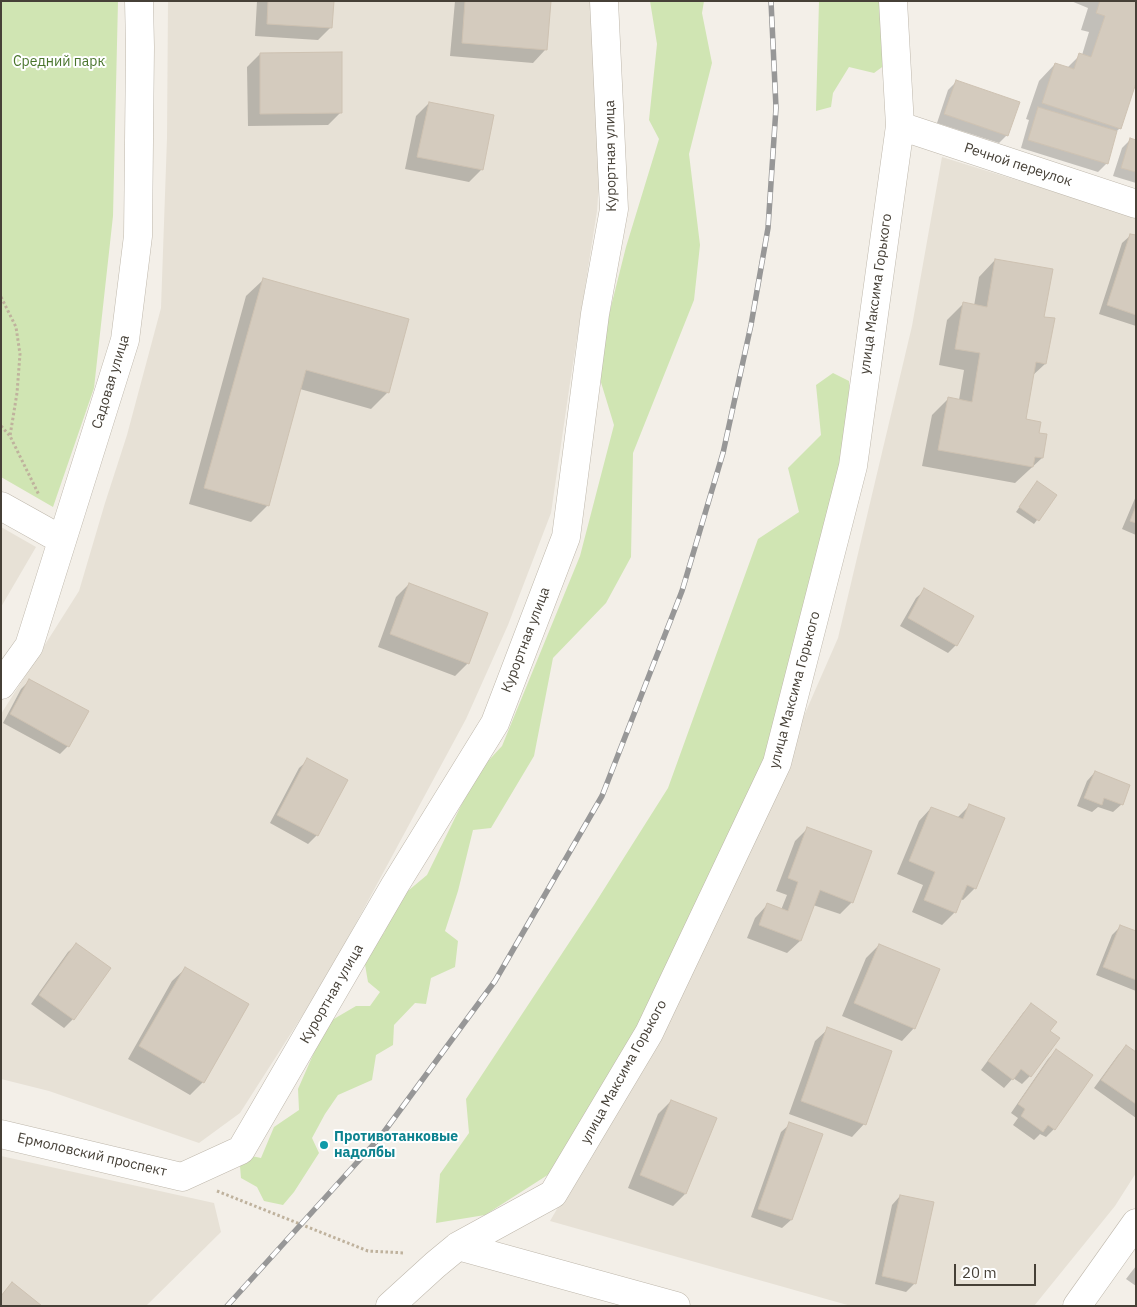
<!DOCTYPE html>
<meta charset="utf-8">
<style>
body{margin:0}
#map{position:relative;width:1137px;height:1307px;overflow:hidden;background:#f3efe8;font-family:"IBM Plex Sans",sans-serif}
canvas{display:block}
.frame{position:absolute;inset:0;border:2px solid #464037;pointer-events:none}
.scale{position:absolute;left:954px;top:1264px;width:82px;height:22px;box-sizing:border-box;border:2px solid #464037;border-top:0;padding-left:6px;font-size:15px;line-height:18px;white-space:nowrap;color:#464037;-webkit-text-stroke:4px #fff;paint-order:stroke}
</style>
<div id="map">
<canvas width="1137" height="1307"></canvas>
<div class="frame"></div>
<div class="scale">20 m</div>
</div>
<script>
const ctx = document.querySelector('canvas').getContext('2d');
ctx.lineJoin = 'round';
function fill(path, color) {
  ctx.fillStyle = color;
  ctx.fill(path, 'evenodd');
}
function shape(rows) {
  const path = new Path2D();
  for (const r of rows) {
    path.moveTo(r[0], r[1]);
    for (let i = 2; i < r.length; i += 2) path.lineTo(r[i], r[i + 1]);
  }
  return path;
}
function trace(path, color, width, dash) {
  ctx.strokeStyle = color;
  ctx.lineWidth = width;
  ctx.lineCap = dash ? 'butt' : 'round';
  ctx.setLineDash(dash || []);
  ctx.stroke(path);
}
function drawText(font, color, halo, rows, align = 'center') {
  ctx.font = font + ' "IBM Plex Sans",sans-serif';
  ctx.lineWidth = 4;
  ctx.setLineDash([]);
  ctx.textBaseline = 'middle';
  ctx.strokeStyle = halo;
  ctx.fillStyle = color;
  for (const [text, x, y, turn = 0] of rows) {
    ctx.save();
    ctx.translate(x, y);
    ctx.rotate((+turn || 0) * Math.PI / 180);
    ctx.textAlign = isNaN(turn) ? turn : align;
    if (halo) ctx.strokeText(text, 0, 0);
    ctx.fillText(text, 0, 0);
    ctx.restore();
  }
}
fill(shape([
 [168,1,595,1,604,111,597,211,570,383,551,513,508,625,466,719,327,977,240,1113,199,1143,49,1091,1,1079,1,714,79,591,105,503,127,435,161,308,167,138],
 [942,157,1136,217,1136,1173,1115,1206,1034,1306,851,1306,550,1221,659,1034,775,782,838,638,912,326],
 [1,527,36,547,1,607],
 [1,1156,214,1203,221,1232,146,1306,1,1306]
]), '#e7e1d6');
fill(shape([
 [1,1,118,1,113,216,94,388,53,507,1,477],
 [650,1,704,1,702,13,712,63,689,154,700,245,694,300,633,453,631,557,606,603,553,658,534,756,491,828,473,830,458,891,445,931,458,941,455,967,431,978,426,1004,415,1003,394,1025,393,1045,376,1055,372,1080,338,1095,325,1114,312,1138,319,1153,294,1192,283,1205,264,1201,257,1187,241,1178,240,1166,247,1155,261,1158,274,1127,299,1110,298,1089,327,1023,356,1006,370,1006,380,992,368,982,363,953,384,933,397,900,427,875,477,773,502,746,580,556,614,425,596,366,626,247,659,139,649,120,657,44],
 [819,1,889,1,889,62,874,73,849,67,833,93,831,107,816,111],
 [833,373,849,381,851,422,769,763,642,1029,557,1169,485,1215,436,1223,440,1174,469,1133,466,1099,594,905,668,788,758,539,799,512,788,468,821,435,816,385]
]), '#d0e5b3');
fill(shape([
 [257,1,333,1,331,27,318,40,255,36],
 [455,1,550,1,545,50,533,63,450,56],
 [1136,1,1120,128,1116,132,1107,163,1098,172,1021,148,1029,120,1026,119,1039,81,1055,64,1067,68,1080,55,1082,55,1089,32,1081,30,1088,8,1071,1],
 [260,54,341,112,328,125,248,126,247,67],
 [956,82,1007,135,999,143,937,123,948,90],
 [429,103,492,116,481,170,469,182,405,169,416,116],
 [1130,140,1136,141,1136,183,1113,176,1122,148],
 [1131,235,1136,237,1136,326,1099,314,1122,243],
 [995,260,1043,318,1053,319,1045,364,1032,376,1025,420,1042,458,1015,483,922,466,932,415,948,399,959,400,964,370,939,365,947,320,963,304,974,306,979,277],
 [263,280,388,392,371,409,300,389,268,505,251,522,189,504,246,296],
 [1033,487,1055,496,1034,524,1016,512],
 [1136,496,1136,535,1122,529],
 [409,584,468,663,455,676,378,647,396,597],
 [925,590,956,645,948,653,900,626,916,598],
 [29,681,68,746,60,754,3,723,21,689],
 [308,760,346,781,317,835,308,844,270,823,299,768],
 [1095,772,1122,804,1113,812,1098,807,1092,812,1077,806,1087,781],
 [970,805,975,888,963,900,960,899,955,912,942,925,912,912,923,885,897,874,919,821,931,808,957,818],
 [808,828,852,902,840,914,813,905,800,941,787,953,747,938,755,918,767,905,781,910,787,895,776,891,795,841],
 [1120,927,1136,933,1136,991,1096,975,1112,935],
 [77,944,109,968,73,1019,64,1028,31,1004,68,952],
 [879,945,914,1028,902,1041,842,1016,866,958],
 [185,969,247,1004,203,1082,190,1095,128,1059,172,981],
 [1031,1005,1049,1031,1030,1076,1022,1084,1013,1078,1004,1088,981,1070,1023,1013],
 [828,1029,864,1124,852,1137,789,1114,815,1041],
 [1126,1047,1136,1054,1136,1118,1094,1088,1118,1055],
 [1056,1051,1054,1129,1046,1137,1040,1134,1034,1140,1013,1125,1018,1118,1011,1113,1048,1059],
 [671,1101,685,1194,673,1206,628,1188,658,1114],
 [790,1124,821,1135,791,1220,782,1228,751,1217,781,1132],
 [900,1196,915,1283,906,1292,875,1284,892,1205],
 [1136,1266,1136,1286,1126,1279]
]), '#0003');
const building = shape([
 [268,1,334,1,332,28,267,24,268,1],
 [465,1,551,1,547,50,462,43,465,1],
 [1100,1,1136,1,1136,83,1121,129,1042,103,1055,63,1074,69,1079,53,1091,57,1105,16,1096,13,1100,1],
 [342,52,342,113,260,114,260,53,342,52],
 [956,80,1020,102,1008,136,944,114,956,80],
 [429,102,494,115,483,170,417,157,429,102],
 [1038,107,1117,131,1108,164,1028,140,1038,107],
 [1130,138,1136,140,1136,172,1121,168,1130,138],
 [1130,234,1136,235,1136,315,1107,305,1130,234],
 [995,259,1053,269,1044,317,1055,318,1046,364,1036,362,1026,419,1041,422,1039,433,1047,434,1043,458,1035,457,1033,467,938,450,948,397,972,402,980,353,955,349,963,302,987,307,995,259],
 [263,278,409,319,389,393,306,370,269,506,204,488,263,278],
 [1037,481,1057,495,1039,521,1019,507,1037,481],
 [1136,506,1136,523,1130,521,1136,506],
 [409,583,488,613,469,664,390,634,409,583],
 [924,588,974,616,957,646,908,618,924,588],
 [29,679,89,711,69,747,10,714,29,679],
 [307,758,348,780,318,836,277,815,307,758],
 [1095,771,1130,785,1123,805,1104,798,1102,805,1084,798,1095,771],
 [969,804,1005,818,976,889,967,885,956,913,924,900,935,872,909,861,931,807,963,819,969,804],
 [807,827,872,851,853,903,820,890,801,941,759,925,767,903,788,911,798,882,788,878,807,827],
 [1120,925,1136,931,1136,980,1103,967,1120,925],
 [76,943,111,968,74,1020,39,995,76,943],
 [879,944,940,969,915,1029,854,1003,879,944],
 [185,967,249,1004,204,1083,139,1046,185,967],
 [1031,1003,1057,1022,1050,1031,1060,1038,1031,1077,1021,1069,1013,1080,988,1061,1031,1003],
 [827,1027,892,1051,866,1125,801,1101,827,1027],
 [1126,1045,1136,1052,1136,1104,1101,1080,1126,1045],
 [1056,1049,1093,1075,1055,1130,1048,1125,1043,1132,1021,1116,1025,1109,1018,1104,1056,1049],
 [671,1100,717,1118,686,1194,640,1175,671,1100],
 [789,1122,823,1134,792,1220,758,1209,789,1122],
 [900,1195,934,1202,916,1284,882,1276,900,1195],
 [12,1282,42,1306,1,1306,1,1296,12,1282]
]);
fill(building, '#d4cbbe');
trace(building, '#cec2b2', 1);
const minor = shape([
 [900,126,1136,204],
 [1,506,62,540],
 [1,685,29,646,125,340,138,236,140,47,139,1],
 [1,1134,182,1177,241,1150,395,885,495,723,566,537,595,314,614,209,604,1],
 [458,1246,676,1306],
 [390,1306,435,1265,458,1246,553,1194,649,1033,777,763,853,466,900,126,893,1],
 [1077,1306,1136,1223]
]);
trace(minor, '#beb7ab', 29);
trace(shape([
 [1,297,16,327,20,354,17,393,10,436],
 [1,426,10,436,39,495],
 [217,1191,368,1251,405,1253]
]), '#bfb29d', 3, [2.5, 2.5]);
trace(minor, '#fff', 28);
const rail = shape([
 [227,1306,381,1136,495,981,602,796,682,591,723,453,751,325,768,228,776,108,771,1]
]);
trace(rail, '#979797', 5.5);
trace(rail, '#fff', 4, [11]);
for (const [x, y, r, color] of [
 [324,1145,5,"#0f9aa8"]
]) {
  const dot = new Path2D();
  dot.arc(x, y, r, 0, 2 * Math.PI);
  ctx.fillStyle = color;
  ctx.fill(dot);
  trace(dot, '#fff', 2);
}
drawText('14px', '#4a752d', '#fff', [
 ["Средний парк",59,62]
]);
drawText('14px', '#464037', '#fff', [
 ["Курортная улица",611,156,-91],
 ["Речной переулок",1018,165,18],
 ["улица Максима Горького",876,294,-82],
 ["Садовая улица",111,382,-73],
 ["Курортная улица",526,640,-69],
 ["улица Максима Горького",795,690,-75],
 ["Курортная улица",332,994,-60],
 ["улица Максима Горького",624,1072,-61],
 ["Ермоловский проспект",92,1155,13]
]);
drawText('bold 14px', '#0d838f', '#fff', [
 ["Противотанковые",334,1137],
 ["надолбы",334,1153]
], 'left');
</script>
